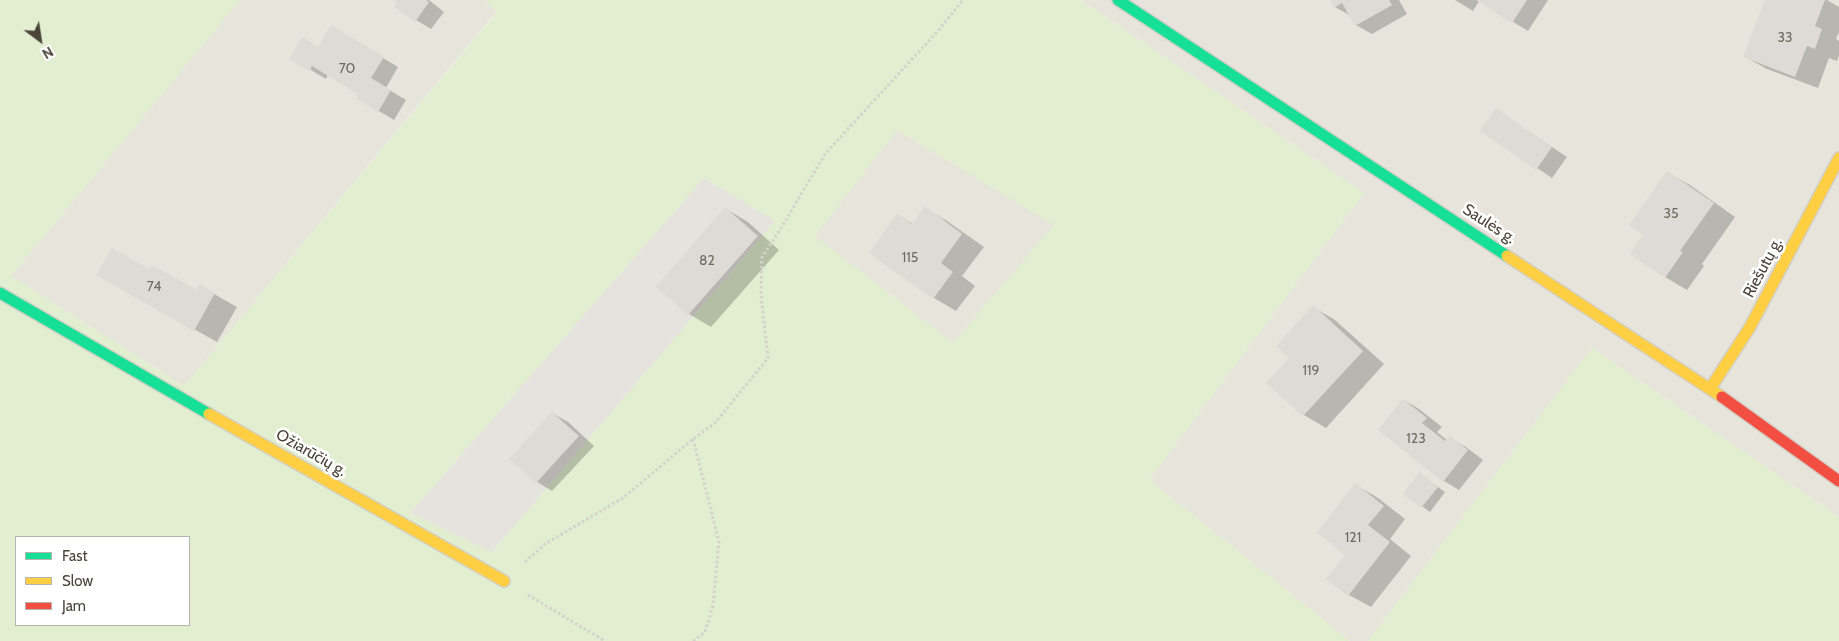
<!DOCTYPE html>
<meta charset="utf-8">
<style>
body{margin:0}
#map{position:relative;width:1839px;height:641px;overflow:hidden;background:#f4f2ee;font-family:Cabin,sans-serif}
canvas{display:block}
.legend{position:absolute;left:15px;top:536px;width:175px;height:90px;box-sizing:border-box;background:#fff;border:1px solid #b7b4b0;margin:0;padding:6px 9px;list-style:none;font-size:15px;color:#4b4439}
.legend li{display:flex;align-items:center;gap:10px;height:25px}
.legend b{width:25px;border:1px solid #b7b4b0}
.north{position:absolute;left:15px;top:15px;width:50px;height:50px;-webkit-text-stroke:4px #fff;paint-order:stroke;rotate:149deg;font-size:14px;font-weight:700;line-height:20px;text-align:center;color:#4b4439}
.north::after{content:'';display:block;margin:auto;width:18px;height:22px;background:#4b4439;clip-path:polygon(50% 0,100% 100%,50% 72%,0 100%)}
</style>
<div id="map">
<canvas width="1839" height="641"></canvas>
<ul class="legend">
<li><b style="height:6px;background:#16e098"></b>Fast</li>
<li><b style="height:6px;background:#ffcf43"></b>Slow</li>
<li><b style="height:6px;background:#f24e42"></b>Jam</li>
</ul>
<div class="north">N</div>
</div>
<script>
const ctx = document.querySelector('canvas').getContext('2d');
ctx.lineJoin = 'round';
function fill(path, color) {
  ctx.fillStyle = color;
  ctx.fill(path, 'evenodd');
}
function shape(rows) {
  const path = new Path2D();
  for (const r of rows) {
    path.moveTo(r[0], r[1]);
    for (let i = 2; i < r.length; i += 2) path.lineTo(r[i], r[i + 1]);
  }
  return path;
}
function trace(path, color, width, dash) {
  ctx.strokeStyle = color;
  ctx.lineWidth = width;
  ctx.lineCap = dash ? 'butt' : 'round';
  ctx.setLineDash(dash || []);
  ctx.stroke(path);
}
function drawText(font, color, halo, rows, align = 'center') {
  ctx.font = font + ' Cabin,sans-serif';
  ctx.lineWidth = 5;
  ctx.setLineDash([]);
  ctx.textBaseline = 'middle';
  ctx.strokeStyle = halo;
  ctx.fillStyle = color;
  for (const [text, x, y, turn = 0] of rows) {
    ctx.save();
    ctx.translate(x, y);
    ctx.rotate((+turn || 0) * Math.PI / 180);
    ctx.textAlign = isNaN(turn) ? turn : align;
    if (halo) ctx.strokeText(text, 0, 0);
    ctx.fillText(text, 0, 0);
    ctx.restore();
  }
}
fill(shape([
 [240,0,484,0,497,11,184,386,11,276],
 [1081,0,1839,0,1839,517,1592,348,1368,641,1350,641,1149,480,1364,193],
 [897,130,1055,225,953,343,814,236]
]), '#e7e4dc');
fill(shape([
 [704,178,776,220,492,552,410,513]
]), '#e6e2de');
fill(shape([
 [0,0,240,0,11,276,184,386,497,12,484,0,1081,0,1364,193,1149,480,1350,641,0,641],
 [897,130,1054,225,953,343,815,236],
 [704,178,775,221,492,552,410,513],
 [16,537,189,537,189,625,16,625],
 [1592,348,1839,517,1839,641,1368,641]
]), '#e1eecf');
fill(shape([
 [395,0,429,0,444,12,431,29,416,20],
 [1331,0,1399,0,1407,14,1372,34,1356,25,1351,16,1335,7],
 [1455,0,1548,0,1528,31,1479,1,1473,11],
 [1766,0,1827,0,1839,7,1839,32,1836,39,1839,41,1839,55,1837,61,1829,58,1818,88,1767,69,1745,57],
 [331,27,398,67,386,88,406,100,394,120,379,111,360,93,328,74,326,79,291,58,319,48],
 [1496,110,1567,157,1552,178,1482,131],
 [1668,173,1690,185,1735,217,1702,264,1704,266,1687,290,1665,277],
 [925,208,947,221,984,247,962,276,975,286,956,311,934,298,871,252,898,215,913,224],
 [726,209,748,222,779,250,711,327,689,314,657,287],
 [150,271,197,291,200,286,237,307,217,342,98,275],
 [1313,307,1335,320,1384,364,1326,428,1304,415,1268,383,1291,358],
 [1404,400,1419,409,1442,427,1437,432,1448,441,1450,438,1466,447,1483,460,1459,490,1444,481],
 [552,413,568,422,594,446,552,491,537,482],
 [1420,474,1445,492,1430,512,1405,494],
 [1356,485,1378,498,1405,519,1390,539,1411,556,1371,607,1349,595,1347,555]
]), '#0003');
fill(shape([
 [392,0,426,0,429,2,415,22,394,7,397,3],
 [1330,0,1389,0,1392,5,1355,26,1342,3,1334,8],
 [1476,0,1527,0,1512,23],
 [1765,0,1825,0,1815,26,1822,29,1815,49,1807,46,1795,77,1743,57],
 [331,25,384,57,371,78,391,90,378,112,356,98,358,94,312,66,310,71,289,59,302,37,318,47],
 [1496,108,1552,147,1536,170,1480,131],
 [1667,171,1714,203,1680,251,1683,252,1665,278,1630,254,1643,235,1629,225],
 [925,206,962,234,941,263,953,272,933,299,869,253,897,214,912,224],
 [725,207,758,236,688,315,656,287],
 [112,248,150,269,152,265,197,290,199,284,215,293,194,331,96,275],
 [1313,305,1363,351,1303,416,1266,383,1289,358,1276,346],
 [1403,399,1427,418,1422,423,1445,441,1450,436,1468,450,1443,482,1378,430],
 [552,412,579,436,536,483,509,459],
 [1420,472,1438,487,1421,508,1403,494],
 [1355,483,1384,506,1368,525,1390,542,1348,596,1326,579,1345,555,1317,533]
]), '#dedbd6');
const fast = shape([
 [1118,0,1507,256],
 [0,293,209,414]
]);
const slow = shape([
 [1507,256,1722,397],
 [1710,389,1750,327,1839,158],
 [209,414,504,581]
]);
const jam = shape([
 [1722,397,1839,481]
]);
trace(fast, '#d3cfc5', 14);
trace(slow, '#d3cfc5', 14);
trace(jam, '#d3cfc5', 14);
trace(shape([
 [693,439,719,542,713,605,705,632,693,641],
 [525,562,545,544,623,498,693,439,715,423,768,358,761,295,762,257,780,230,825,154,937,32,963,0],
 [528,595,605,641]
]), '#d3d2cc', 3, [2.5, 2.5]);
trace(fast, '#16e098', 11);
trace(slow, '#ffcf43', 11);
trace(jam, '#f24e42', 11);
drawText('14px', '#706a61', null, [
 ["33",1785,38],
 ["70",347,69],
 ["35",1671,214],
 ["115",910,258],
 ["82",707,261],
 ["74",154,287],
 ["119",1311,371],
 ["123",1416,439],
 ["121",1353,538]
]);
drawText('16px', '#4b4439', '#fff', [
 ["Saulės g.",1489,224,33],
 ["Riešutų g.",1763,268,-62],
 ["Ožiarūčių g.",311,453,30]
]);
</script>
